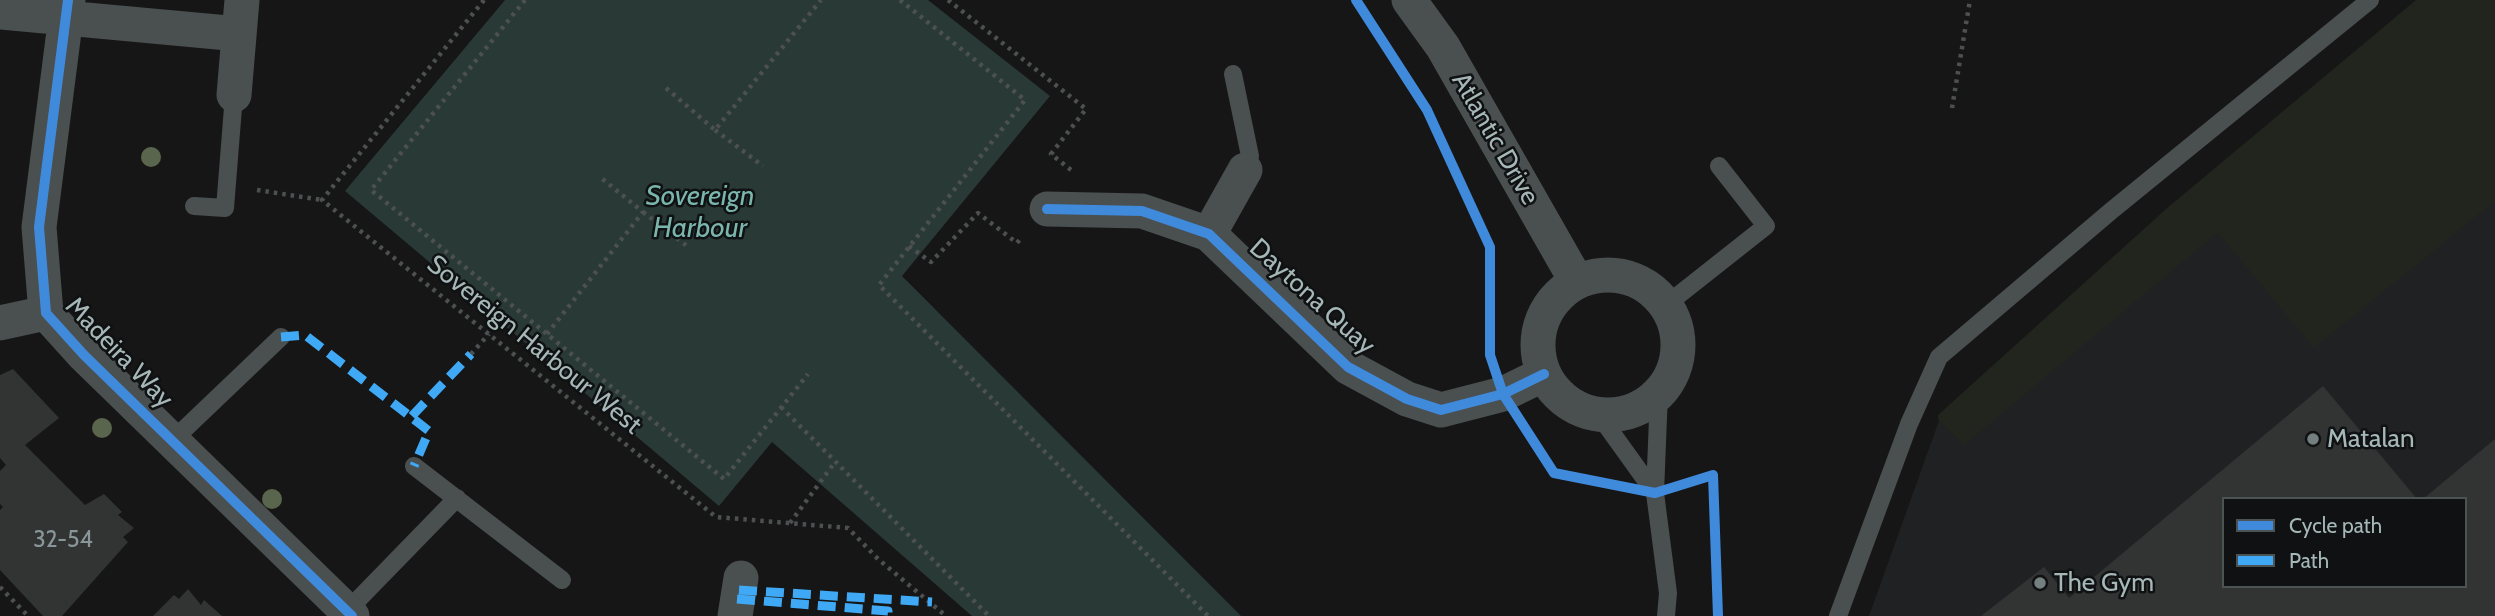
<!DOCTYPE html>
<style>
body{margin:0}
#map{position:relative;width:2495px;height:616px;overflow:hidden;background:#161616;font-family:Cabin,sans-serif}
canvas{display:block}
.legend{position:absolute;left:2222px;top:497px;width:245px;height:91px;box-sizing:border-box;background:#101112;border:2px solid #4c5354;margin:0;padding:9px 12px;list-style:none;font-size:21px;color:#a6b7b8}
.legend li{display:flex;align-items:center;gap:14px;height:35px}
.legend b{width:35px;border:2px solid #4c5354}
</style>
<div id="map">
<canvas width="2495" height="616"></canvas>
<ul class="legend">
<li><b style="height:9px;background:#408adc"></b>Cycle path</li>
<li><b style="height:9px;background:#3fa9f5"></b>Path</li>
</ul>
</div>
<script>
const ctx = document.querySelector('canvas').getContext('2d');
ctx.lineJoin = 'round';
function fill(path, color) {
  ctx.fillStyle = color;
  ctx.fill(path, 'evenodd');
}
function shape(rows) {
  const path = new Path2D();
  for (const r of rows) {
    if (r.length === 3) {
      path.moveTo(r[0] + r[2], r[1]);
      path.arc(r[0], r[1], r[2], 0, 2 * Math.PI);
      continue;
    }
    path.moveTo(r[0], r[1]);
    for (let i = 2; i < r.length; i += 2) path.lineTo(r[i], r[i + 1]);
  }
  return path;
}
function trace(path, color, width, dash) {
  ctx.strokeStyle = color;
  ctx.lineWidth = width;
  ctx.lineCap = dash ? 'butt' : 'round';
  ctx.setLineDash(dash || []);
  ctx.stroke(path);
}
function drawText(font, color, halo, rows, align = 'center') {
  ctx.font = font + ' Cabin,sans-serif';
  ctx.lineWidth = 5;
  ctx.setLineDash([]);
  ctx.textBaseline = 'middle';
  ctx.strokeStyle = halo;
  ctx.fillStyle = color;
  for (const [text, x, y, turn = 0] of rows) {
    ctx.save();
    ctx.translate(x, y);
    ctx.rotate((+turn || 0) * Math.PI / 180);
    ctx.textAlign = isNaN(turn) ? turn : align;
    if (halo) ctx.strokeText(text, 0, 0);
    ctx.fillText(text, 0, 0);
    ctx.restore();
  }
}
fill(shape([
 [2495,0,2495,616,1869,616,1940,418],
 [2224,499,2465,499,2465,586,2224,586]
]), '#202122');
fill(shape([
 [2416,0,2495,0,2495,201,2314,348,2220,235,2216,234,1964,445,1938,419,1938,415,2166,209]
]), '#21251e');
fill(shape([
 [505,0,928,0,1050,96,902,276,1241,616,972,616,772,442,719,506,345,191]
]), '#283936');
fill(shape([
 [13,369,59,418,25,445,85,505,104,494,122,512,118,515,134,528,123,537,128,542,62,616,43,616,0,570,0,510,3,507,0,504,0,471,6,465,0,458,0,375],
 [2323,386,2417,499,2224,499,2224,586,2465,586,2465,499,2423,499,2495,439,2495,616,1981,616,2044,567,2069,598],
 [188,589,201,605,204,600,222,616,153,616,174,595,179,599]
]), '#323434');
trace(shape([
 [484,0,322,200,716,517,848,528,878,559,946,616],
 [525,0,371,190,724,479,808,374],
 [900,0,1025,100,879,285,1208,616],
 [948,0,1086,109,1051,154,1071,170],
 [666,88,715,130,821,0],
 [1952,108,1970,0],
 [715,130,763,166],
 [257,190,322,200],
 [643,212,687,246],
 [909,246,931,262,978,213,1017,243,1021,238],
 [547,334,643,212,600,177],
 [471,354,489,334],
 [781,407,989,616],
 [790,523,835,462],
 [0,587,28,616]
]), '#4c5051', 4.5, [3.5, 5]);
trace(shape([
 [1233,74,1250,156,1245,170],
 [194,206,225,208,234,95],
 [1666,305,1766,226,1719,166],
 [1659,393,1655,493,1668,593,1666,616],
 [1599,415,1655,493],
 [172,441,281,337],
 [414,466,562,580],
 [347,611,457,498],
 [1838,616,1909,424,1939,357,2111,211,2370,0]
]), '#4a4f4f', 18);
trace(shape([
 [68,0,39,227,46,313,84,355,352,616],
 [1409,0,1443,47,1577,282],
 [0,12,239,34],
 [234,95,242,0],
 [1047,209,1142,211,1209,234,1348,367,1407,399,1441,410,1503,394,1544,374],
 [1209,234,1245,170],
 [1608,345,70],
 [0,323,46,313],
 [735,616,741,578]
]), '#4a4f4f', 35);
trace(shape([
 [281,337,305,335,429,431,414,466],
 [412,416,471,354],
 [739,590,932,602],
 [737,599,888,611,888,616]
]), '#3fa9f5', 9, [18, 9]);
trace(shape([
 [68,0,39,227,46,313,84,355,352,616],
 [1356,0,1427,110,1490,247,1490,355,1503,394,1554,473,1655,493,1713,475,1718,616],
 [1047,209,1142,211,1209,234,1348,367,1407,399,1441,410,1503,394,1544,374]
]), '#408adc', 10);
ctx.fillStyle = '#5a654e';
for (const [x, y] of [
 [151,157],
 [102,428],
 [272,499]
]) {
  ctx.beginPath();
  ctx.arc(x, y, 10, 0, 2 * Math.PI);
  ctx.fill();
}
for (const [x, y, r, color] of [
 [2313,439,7,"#747f7f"],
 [2040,583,7,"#747f7f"]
]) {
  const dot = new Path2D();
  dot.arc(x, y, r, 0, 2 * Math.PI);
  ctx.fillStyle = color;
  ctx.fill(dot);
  trace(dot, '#101112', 2.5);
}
drawText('23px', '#899697', null, [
 ["32-54",63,540]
]);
drawText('26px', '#a6b7b8', '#101112', [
 ["Atlantic Drive",1495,139,60],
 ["Daytona Quay",1312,297,42],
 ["Sovereign Harbour West",534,345,39],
 ["Madeira Way",119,353,46]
]);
drawText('26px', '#a6b7b8', '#101112', [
 ["Matalan",2327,439],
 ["The Gym",2054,583]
], 'left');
drawText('italic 28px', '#7ab6ad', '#101112', [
 ["Sovereign",700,197],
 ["Harbour",700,229]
]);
</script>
